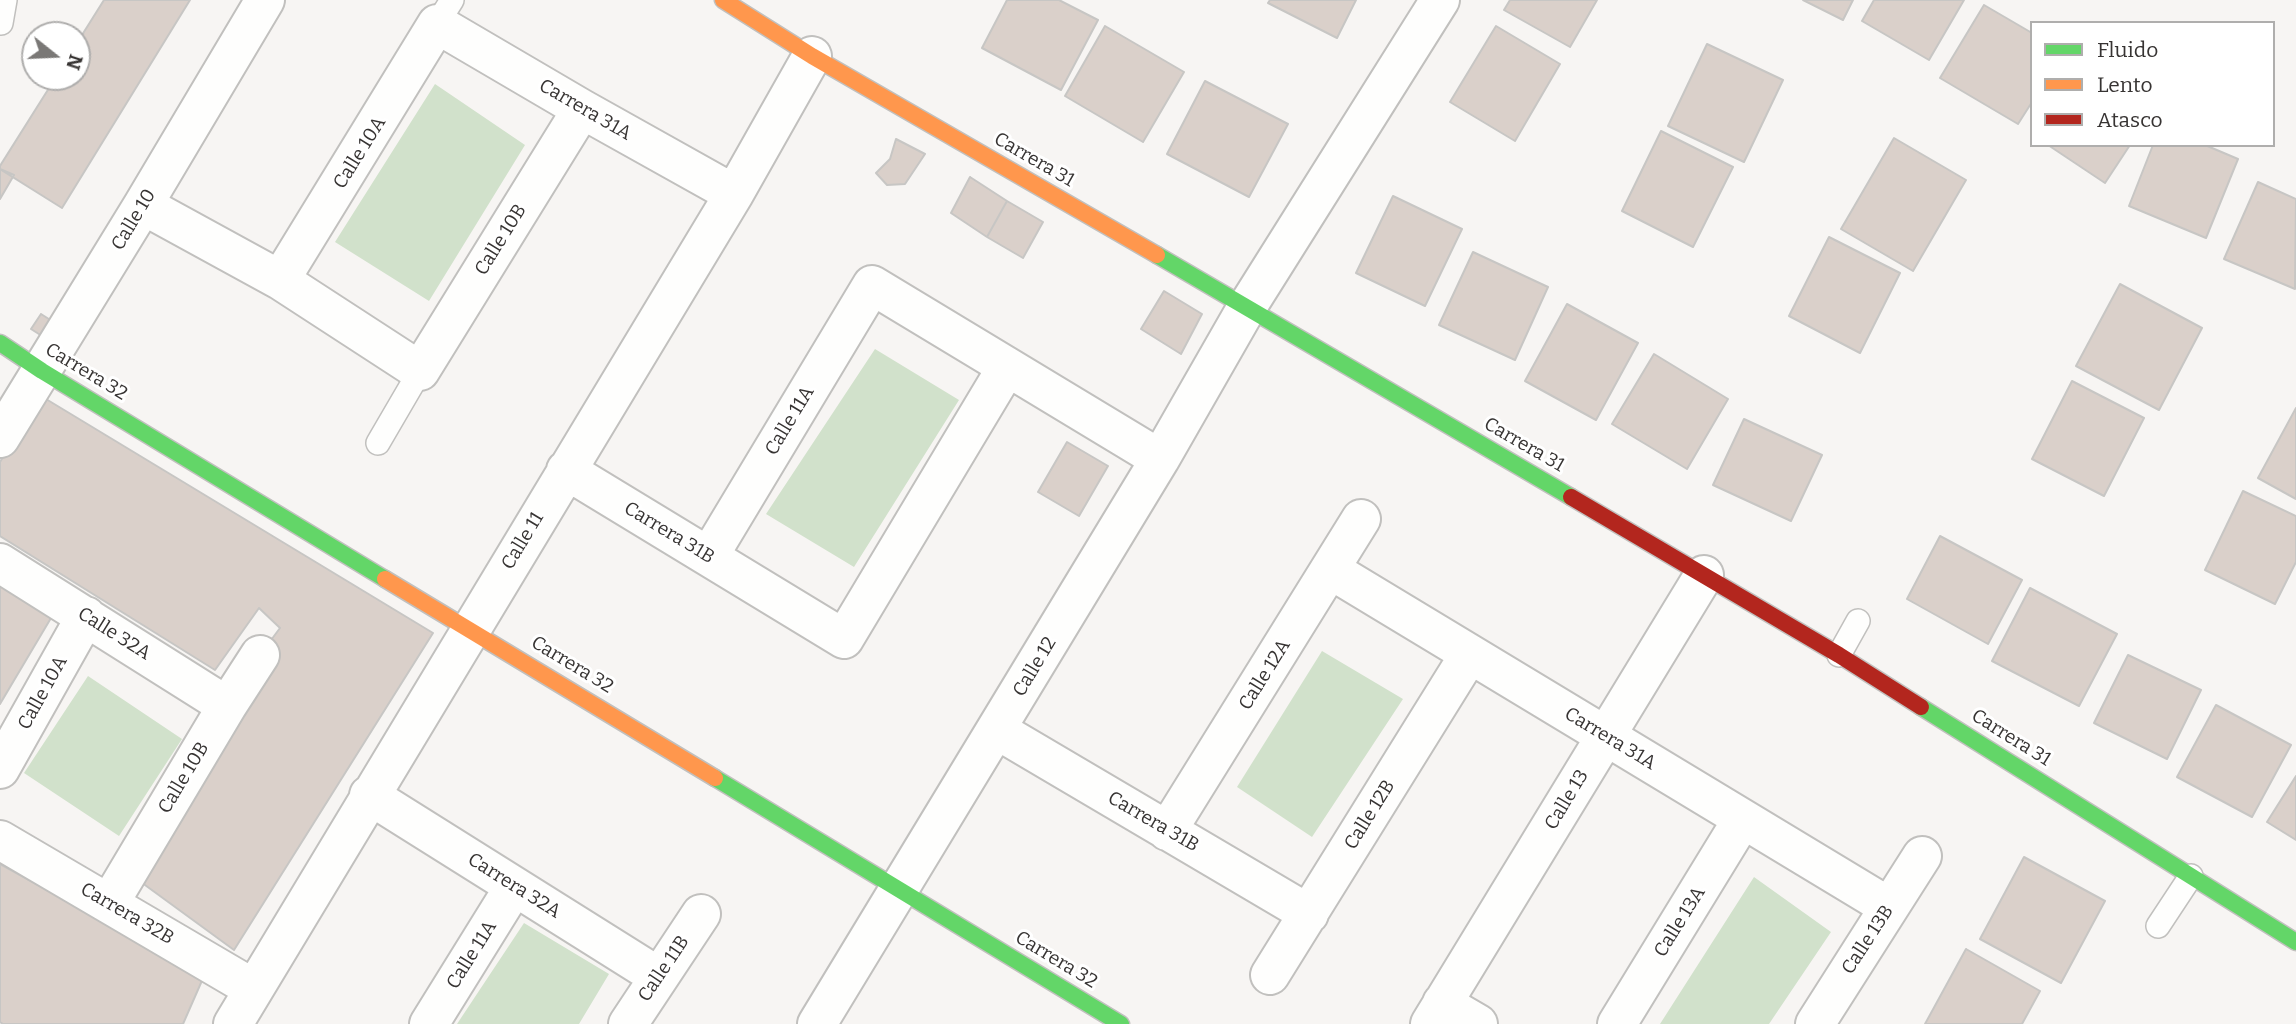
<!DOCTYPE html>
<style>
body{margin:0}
#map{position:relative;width:2296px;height:1024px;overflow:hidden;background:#f7f5f3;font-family:Bitter,serif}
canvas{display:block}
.legend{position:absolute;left:2030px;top:21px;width:245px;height:126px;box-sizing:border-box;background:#fff;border:2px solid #afaead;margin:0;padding:9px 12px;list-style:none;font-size:21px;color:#373433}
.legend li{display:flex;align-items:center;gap:14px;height:35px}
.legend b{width:35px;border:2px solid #afaead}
.north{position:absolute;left:21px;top:21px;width:70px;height:70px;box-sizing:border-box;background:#fff;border:2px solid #afaead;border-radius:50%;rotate:108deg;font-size:19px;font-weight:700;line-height:28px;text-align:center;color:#373433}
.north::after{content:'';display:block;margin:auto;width:24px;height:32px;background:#7a7876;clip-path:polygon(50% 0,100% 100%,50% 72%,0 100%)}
</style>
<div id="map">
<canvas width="2296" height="1024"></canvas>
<ul class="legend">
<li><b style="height:9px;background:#63d668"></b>Fluido</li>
<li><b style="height:9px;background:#ff974d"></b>Lento</li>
<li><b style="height:9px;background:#b3261e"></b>Atasco</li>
</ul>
<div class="north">N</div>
</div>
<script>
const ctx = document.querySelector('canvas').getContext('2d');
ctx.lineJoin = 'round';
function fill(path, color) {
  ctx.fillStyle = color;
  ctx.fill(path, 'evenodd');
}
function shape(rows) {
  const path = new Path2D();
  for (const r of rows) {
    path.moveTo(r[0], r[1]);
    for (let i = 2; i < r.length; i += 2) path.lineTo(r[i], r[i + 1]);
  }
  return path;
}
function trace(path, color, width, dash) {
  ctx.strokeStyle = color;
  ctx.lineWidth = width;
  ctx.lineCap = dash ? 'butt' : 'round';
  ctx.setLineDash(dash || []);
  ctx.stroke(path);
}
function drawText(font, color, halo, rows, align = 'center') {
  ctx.font = font + ' Bitter,serif';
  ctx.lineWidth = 6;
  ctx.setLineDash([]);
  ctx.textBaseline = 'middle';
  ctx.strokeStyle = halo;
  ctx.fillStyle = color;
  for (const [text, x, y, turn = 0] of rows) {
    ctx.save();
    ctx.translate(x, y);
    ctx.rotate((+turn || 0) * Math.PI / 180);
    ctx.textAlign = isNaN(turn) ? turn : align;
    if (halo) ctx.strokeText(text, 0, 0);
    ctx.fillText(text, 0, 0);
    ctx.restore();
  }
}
fill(shape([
 [435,84,525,145,429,301,335,242],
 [875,349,959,400,854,567,766,514],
 [1322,651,1403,699,1312,837,1237,787],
 [88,676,182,739,119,836,24,773],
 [1754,877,1831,932,1769,1024,1660,1024],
 [524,923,609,974,579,1024,457,1024]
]), '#d1e1cb');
const building = shape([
 [104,0,190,0,62,208,0,169,0,166,56,77,77,77,77,43,104,0],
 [1007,0,1059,0,1098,20,1061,90,982,48,1007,0],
 [1270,0,1356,0,1337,38,1268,3,1270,0],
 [1510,0,1597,0,1570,47,1504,10,1510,0],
 [1803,0,1853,0,1843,20,1803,0],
 [1874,0,1964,0,1929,60,1862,21,1874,0],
 [1984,5,2032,33,2032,102,2018,124,1940,78,1984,5],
 [1105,26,1184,72,1143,142,1065,96,1105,26],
 [1496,26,1560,64,1515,141,1450,102,1496,26],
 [1707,44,1783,80,1744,162,1668,126,1707,44],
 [1205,81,1288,124,1249,197,1167,154,1205,81],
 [1661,131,1733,167,1693,247,1622,211,1661,131],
 [1894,138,1966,180,1913,271,1841,229,1894,138],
 [896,139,925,154,905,184,887,185,876,173,890,159,896,139],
 [2048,145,2130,145,2105,183,2048,145],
 [2153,145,2205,145,2238,159,2206,238,2129,206,2153,145],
 [0,169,14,175,0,199,0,169],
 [970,177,1007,201,987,237,951,213,970,177],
 [2258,182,2296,199,2295,289,2224,259,2258,182],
 [1393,196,1462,229,1425,306,1356,273,1393,196],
 [1007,201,1043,222,1023,258,987,237,1007,201],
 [1829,237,1900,273,1860,353,1789,316,1829,237],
 [1473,252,1548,287,1515,360,1439,325,1473,252],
 [2120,284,2202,328,2159,410,2076,366,2120,284],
 [1164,291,1202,314,1181,354,1141,329,1164,291],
 [1567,304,1638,343,1596,420,1525,381,1567,304],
 [41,314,52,321,42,336,31,329,41,314],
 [1654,354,1728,399,1687,469,1612,424,1654,354],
 [2072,381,2144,418,2104,496,2032,459,2072,381],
 [41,396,433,633,234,950,134,877,260,655,280,628,259,608,215,670,0,536,0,462,41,396],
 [2296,408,2296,499,2258,478,2296,408],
 [1744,419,1822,455,1791,521,1713,485,1744,419],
 [1067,442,1108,466,1079,516,1038,492,1067,442],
 [2243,491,2296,516,2296,562,2275,604,2205,570,2243,491],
 [1940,536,2022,580,1988,644,1907,599,1940,536],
 [0,583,51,618,0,704,0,583],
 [2030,588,2117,634,2079,706,1992,661,2030,588],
 [2128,655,2201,690,2167,759,2094,723,2128,655],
 [2216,705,2291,745,2252,817,2177,777,2216,705],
 [2296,776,2296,840,2267,822,2296,776],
 [2024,857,2105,901,2061,983,1980,939,2024,857],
 [0,864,204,976,183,1024,3,1024,0,1022,0,864],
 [1966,949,2040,991,2022,1024,1925,1024,1966,949]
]);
fill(building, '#dad0ca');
trace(building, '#c7c6c4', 2);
const lane = shape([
 [1,23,5,0],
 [437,24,452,0],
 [378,443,420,371],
 [1839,655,1858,621],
 [2158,926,2191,876]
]);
const street = shape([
 [143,205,280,280,420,371,582,109],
 [280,280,437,24,582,109,734,194],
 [0,438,143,205,265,0],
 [566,470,844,639,1007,367],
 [709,556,872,285,1160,459],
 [0,563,227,706],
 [1331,570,1889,907],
 [997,730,1309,914],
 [0,769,86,616],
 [369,795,659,977],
 [1167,831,1361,519],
 [0,840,254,989],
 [110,902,227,706,260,655],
 [1270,975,1469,655],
 [1442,1003,1478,1024],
 [233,1024,734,194,812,56],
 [429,1024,514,887],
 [628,1024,701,914],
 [817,1024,1160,459,1247,307,1440,0],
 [1430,1024,1704,575],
 [1617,1024,1742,820],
 [1815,1024,1922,856]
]);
const fast = shape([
 [1157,255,1571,497],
 [0,343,42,371,385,579],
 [1921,707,2296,942],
 [715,778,1121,1024]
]);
const slow = shape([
 [723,0,812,56,1157,255],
 [385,579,715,778]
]);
const jam = shape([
 [1571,497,1839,655,1921,707]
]);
trace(lane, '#c1c0be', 26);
trace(street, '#c1c0be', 42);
trace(fast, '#c1c0be', 19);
trace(slow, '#c1c0be', 19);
trace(jam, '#c1c0be', 19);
trace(lane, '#fefefd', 23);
trace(street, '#fefefd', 38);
trace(fast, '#63d668', 16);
trace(slow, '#ff974d', 16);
trace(jam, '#b3261e', 16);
drawText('19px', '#373433', '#fff', [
 ["Carrera 31A",585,110,30],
 ["Calle 10A",360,153,-58],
 ["Carrera 31",1034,160,30],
 ["Calle 10",134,220,-59],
 ["Calle 10B",501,240,-58],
 ["Carrera 32",86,372,31],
 ["Calle 11A",790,421,-59],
 ["Carrera 31",1524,445,30],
 ["Carrera 31B",669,533,31],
 ["Calle 11",523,541,-59],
 ["Calle 32A",114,634,32],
 ["Carrera 32",572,665,31],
 ["Calle 12",1035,667,-59],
 ["Calle 12A",1265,675,-58],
 ["Calle 10A",43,693,-61],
 ["Carrera 31",2011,738,32],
 ["Carrera 31A",1610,739,31],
 ["Calle 10B",184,778,-59],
 ["Calle 13",1567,800,-59],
 ["Calle 12B",1370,815,-58],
 ["Carrera 31B",1153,822,30],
 ["Carrera 32A",514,886,32],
 ["Carrera 32B",127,914,30],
 ["Calle 13A",1680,922,-58],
 ["Calle 13B",1868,940,-57],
 ["Calle 11A",472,955,-58],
 ["Carrera 32",1056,960,31],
 ["Calle 11B",664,969,-56]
]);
</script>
